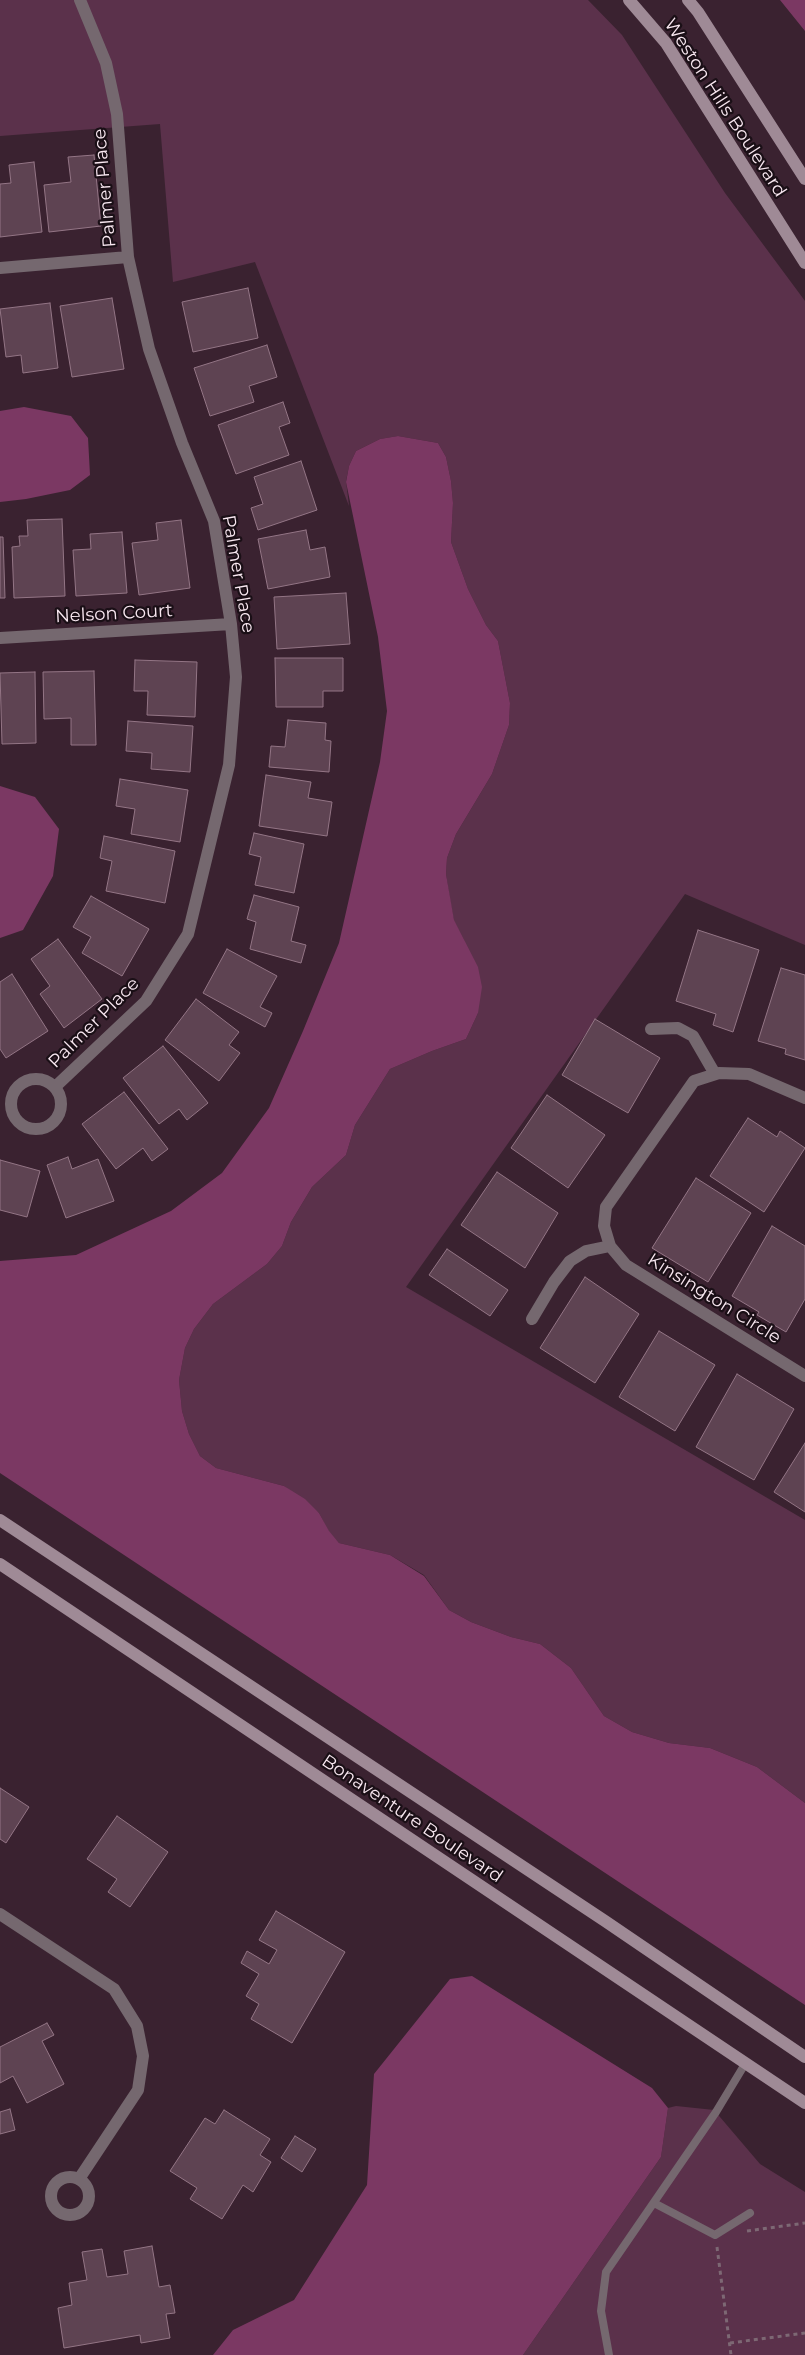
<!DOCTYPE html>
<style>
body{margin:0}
canvas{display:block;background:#3a2230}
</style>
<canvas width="805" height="2355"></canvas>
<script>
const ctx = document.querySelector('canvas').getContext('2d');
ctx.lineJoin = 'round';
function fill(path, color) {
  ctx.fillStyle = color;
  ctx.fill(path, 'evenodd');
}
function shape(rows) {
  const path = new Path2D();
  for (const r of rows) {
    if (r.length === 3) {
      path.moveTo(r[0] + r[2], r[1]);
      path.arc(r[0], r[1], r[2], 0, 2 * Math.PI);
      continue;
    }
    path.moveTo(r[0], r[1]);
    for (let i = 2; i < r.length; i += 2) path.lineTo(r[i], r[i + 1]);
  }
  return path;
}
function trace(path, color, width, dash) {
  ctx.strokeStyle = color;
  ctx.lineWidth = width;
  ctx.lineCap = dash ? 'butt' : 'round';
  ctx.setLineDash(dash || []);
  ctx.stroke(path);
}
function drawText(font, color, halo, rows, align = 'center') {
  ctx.font = font + ' Montserrat,sans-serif';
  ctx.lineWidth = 4.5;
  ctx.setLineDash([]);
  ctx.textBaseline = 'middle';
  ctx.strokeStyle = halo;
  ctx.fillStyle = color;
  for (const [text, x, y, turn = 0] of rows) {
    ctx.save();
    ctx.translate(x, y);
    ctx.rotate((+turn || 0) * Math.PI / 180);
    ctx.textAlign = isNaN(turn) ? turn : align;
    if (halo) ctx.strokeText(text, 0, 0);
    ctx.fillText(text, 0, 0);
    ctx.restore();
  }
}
fill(shape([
 [0,0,588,0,622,35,725,193,805,301,805,945,685,894,406,1287,805,1520,805,1803,757,1767,710,1748,669,1743,632,1732,604,1716,571,1668,540,1644,511,1637,471,1622,449,1610,424,1575,390,1555,339,1543,329,1532,319,1513,284,1486,216,1468,200,1456,189,1434,182,1411,179,1380,185,1348,194,1329,213,1304,267,1264,282,1246,291,1222,312,1187,346,1155,355,1125,390,1069,432,1051,466,1039,478,1013,464,940,454,921,450,900,446,874,447,858,456,834,492,774,509,725,510,703,498,641,486,625,468,589,451,542,453,503,451,481,446,457,438,443,398,436,380,439,356,451,349,466,346,481,349,506,255,262,173,282,160,124,0,136],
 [676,2106,714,2110,760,2164,805,2192,805,2355,523,2355,661,2157,668,2108]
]), '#5b314b');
fill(shape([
 [780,0,805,0,805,31],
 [24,407,71,416,88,438,90,475,70,490,26,499,0,502,0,411],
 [398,436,438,443,446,457,451,481,453,503,451,542,468,589,486,625,498,641,510,703,509,725,492,774,456,834,447,858,446,874,454,920,478,967,482,987,478,1013,466,1039,432,1051,390,1069,355,1125,346,1155,312,1187,291,1222,282,1246,267,1264,213,1304,194,1329,185,1348,179,1380,182,1411,189,1434,200,1456,216,1468,284,1486,305,1499,319,1513,329,1531,339,1543,390,1555,424,1576,449,1610,471,1622,511,1637,540,1644,571,1668,604,1716,632,1732,669,1743,710,1748,757,1767,805,1803,805,2005,0,1473,0,1261,76,1255,171,1211,222,1173,269,1108,303,1031,339,943,380,762,387,711,378,637,346,482,349,466,356,451,380,439],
 [0,786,35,797,59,829,53,876,23,930,0,938],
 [472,1976,652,2088,668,2108,661,2157,523,2355,213,2355,233,2330,294,2300,367,2185,374,2074,450,1979]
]), '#7b3863');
const building = shape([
 [94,155,101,226,49,232,44,185,71,182,68,157,94,155],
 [34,162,42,232,0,237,0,184,11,183,9,165,34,162],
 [248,288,258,338,193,352,182,302,248,288],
 [112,298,124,369,72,377,60,306,112,298],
 [50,303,58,368,23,373,21,355,6,357,0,309,50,303],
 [267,345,277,377,249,386,254,402,210,416,194,368,267,345],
 [283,402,290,423,279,427,289,455,236,474,218,425,283,402],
 [301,461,317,510,258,530,251,508,263,504,254,477,301,461],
 [62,519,65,596,14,598,12,547,20,546,19,536,28,536,27,520,62,519],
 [181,520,190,588,139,595,132,543,158,540,156,523,181,520],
 [306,530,310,550,325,547,330,577,268,589,258,539,306,530],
 [122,532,127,593,76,596,73,550,91,549,90,534,122,532],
 [0,537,3,537,5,598,0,598,0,537],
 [346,593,350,644,277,649,274,597,346,593],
 [275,658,343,658,343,691,323,691,323,707,276,707,275,658],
 [135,660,197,662,195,717,147,715,148,691,134,691,135,660],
 [94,671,96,745,71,745,71,718,44,719,43,672,94,671],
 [35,672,36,743,2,744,0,673,35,672],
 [288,720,326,723,325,740,331,741,329,772,269,767,271,746,285,747,288,720],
 [128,721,193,726,190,772,151,769,152,753,126,751,128,721],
 [266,775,311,782,308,798,332,802,327,836,259,826,266,775],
 [120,779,188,790,180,842,131,834,135,809,116,806,120,779],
 [254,833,304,844,294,893,255,885,261,857,249,854,254,833],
 [104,836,175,851,165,903,106,891,112,861,100,858,104,836],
 [254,895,299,907,291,941,306,945,301,963,250,949,256,922,247,919,254,895],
 [91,896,149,929,122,976,82,953,91,937,73,927,91,896],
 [698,930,759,950,733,1032,713,1025,716,1014,676,1001,698,930],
 [58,939,102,999,64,1028,40,994,50,986,31,959,58,939],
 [227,949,277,976,260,1007,272,1013,265,1027,203,993,227,949],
 [781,968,805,975,805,1060,785,1054,786,1049,758,1041,781,968],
 [12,974,48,1031,6,1058,0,1049,0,982,12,974],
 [196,999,239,1032,229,1045,240,1053,219,1081,165,1040,196,999],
 [595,1019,660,1058,628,1113,562,1075,595,1019],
 [163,1046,208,1103,187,1120,179,1109,159,1124,123,1078,163,1046],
 [124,1092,168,1149,152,1161,143,1148,116,1169,82,1124,124,1092],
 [547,1095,605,1135,568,1188,511,1148,547,1095],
 [748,1118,777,1137,780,1131,805,1148,764,1212,710,1176,748,1118],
 [68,1157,72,1169,98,1159,114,1201,66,1218,47,1165,68,1157],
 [0,1160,40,1171,27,1217,0,1210,0,1160],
 [497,1172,558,1213,525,1268,461,1225,497,1172],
 [696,1178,751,1213,708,1282,652,1248,696,1178],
 [772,1226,805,1246,805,1299,786,1332,757,1315,759,1312,732,1296,772,1226],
 [447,1249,508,1290,490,1316,429,1275,447,1249],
 [585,1277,639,1314,595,1383,540,1348,585,1277],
 [659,1331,715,1365,675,1431,619,1397,659,1331],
 [737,1374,794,1409,754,1480,696,1447,737,1374],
 [805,1443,805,1512,774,1492,805,1443],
 [0,1788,29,1807,6,1843,0,1839,0,1788],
 [117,1816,168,1852,130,1907,108,1892,117,1879,87,1859,117,1816],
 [276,1911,345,1952,292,2043,251,2019,259,2004,246,1996,259,1974,241,1963,247,1951,269,1964,277,1950,259,1940,276,1911],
 [47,2023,54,2035,42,2041,64,2084,27,2103,13,2076,0,2083,0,2047,47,2023],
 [10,2109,15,2130,0,2134,0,2112,10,2109],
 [224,2110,270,2139,260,2155,271,2162,253,2192,243,2185,222,2219,190,2199,197,2188,170,2171,205,2118,215,2124,224,2110],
 [295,2136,316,2149,302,2172,281,2158,295,2136],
 [152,2246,159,2287,170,2285,175,2313,166,2314,170,2338,141,2343,140,2335,64,2348,58,2308,72,2305,69,2283,87,2280,82,2252,102,2249,107,2277,128,2274,124,2251,152,2246]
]);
fill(building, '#5e4352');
trace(building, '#937585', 1);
trace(shape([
 [747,2231,805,2223],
 [717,2247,731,2355],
 [730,2343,805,2333]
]), '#7d6874', 3, [4, 4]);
trace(shape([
 [654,2203,715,2235,750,2213],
 [609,2355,601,2311,606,2272,716,2112,745,2064]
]), '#75686f', 8);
trace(shape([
 [0,268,128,257],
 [0,638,231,624],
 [651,1029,678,1028,693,1036,715,1074],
 [36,1104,25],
 [55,1087,146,1001,188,934,229,765,236,677,231,624,214,521,182,443,149,349,128,257,117,114,106,63,80,0],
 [805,1098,749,1074,719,1073,694,1081,606,1207,604,1226,610,1246,626,1265,805,1376],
 [532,1319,554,1282,570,1261,586,1251,610,1246],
 [0,1914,114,1989,137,2026,143,2056,138,2090,79,2179],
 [70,2196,19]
]), '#75686f', 12);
trace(shape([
 [629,0,666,43,805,263],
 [688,0,698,12,805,179],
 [0,1520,605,1921,805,2057],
 [0,1564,805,2103]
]), '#9f8a96', 12);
drawText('18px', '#f9e8f1', '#1a0f16', [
 ["Weston Hills Boulevard",725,108,57],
 ["Palmer Place",105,188,-95],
 ["Palmer Place",238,574,80],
 ["Nelson Court",114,614,-3],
 ["Palmer Place",94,1023,-45],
 ["Kinsington Circle",714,1299,32],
 ["Bonaventure Boulevard",412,1819,34]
]);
</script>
